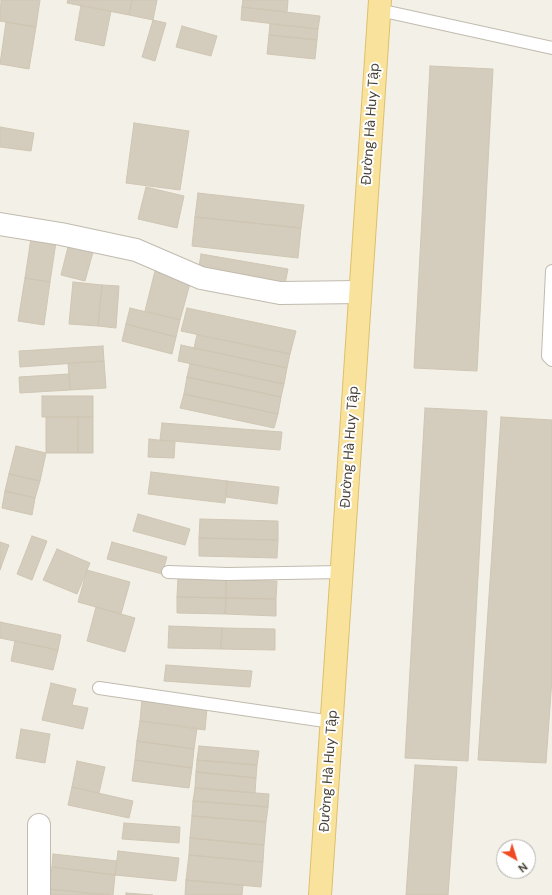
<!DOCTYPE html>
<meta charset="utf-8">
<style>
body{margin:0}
#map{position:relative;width:552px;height:895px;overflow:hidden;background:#f3f0e8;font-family:"DM Sans",sans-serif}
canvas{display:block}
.north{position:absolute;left:496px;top:839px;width:40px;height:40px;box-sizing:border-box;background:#fff;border:1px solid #b5b3af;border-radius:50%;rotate:141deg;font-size:11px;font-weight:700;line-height:16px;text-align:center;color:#474137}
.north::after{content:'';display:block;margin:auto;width:14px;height:18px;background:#f04a23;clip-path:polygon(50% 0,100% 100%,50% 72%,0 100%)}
</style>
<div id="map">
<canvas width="552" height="895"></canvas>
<div class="north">N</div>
</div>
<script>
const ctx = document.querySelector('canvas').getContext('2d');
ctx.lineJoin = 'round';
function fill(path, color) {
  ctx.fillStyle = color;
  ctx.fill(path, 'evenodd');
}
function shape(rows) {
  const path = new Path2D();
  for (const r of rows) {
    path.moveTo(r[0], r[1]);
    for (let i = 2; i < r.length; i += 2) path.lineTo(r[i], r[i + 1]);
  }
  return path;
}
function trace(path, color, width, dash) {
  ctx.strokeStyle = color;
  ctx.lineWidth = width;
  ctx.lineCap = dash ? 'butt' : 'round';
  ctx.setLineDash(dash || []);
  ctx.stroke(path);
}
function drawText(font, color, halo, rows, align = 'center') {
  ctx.font = font + ' "DM Sans",sans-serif';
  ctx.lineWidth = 4;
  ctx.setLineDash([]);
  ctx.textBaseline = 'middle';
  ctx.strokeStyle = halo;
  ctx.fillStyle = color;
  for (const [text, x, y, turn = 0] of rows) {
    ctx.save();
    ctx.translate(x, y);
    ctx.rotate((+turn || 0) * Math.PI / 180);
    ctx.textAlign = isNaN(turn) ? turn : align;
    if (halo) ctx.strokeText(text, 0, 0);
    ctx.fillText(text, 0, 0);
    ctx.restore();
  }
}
const building = shape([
 [1,0,40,0,36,27,0,21,1,0],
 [68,0,132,0,129,15,67,3,68,0],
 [132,0,157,0,153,20,129,15,132,0],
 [243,0,288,0,287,12,242,7,243,0],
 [81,5,111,11,104,46,75,40,81,5],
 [242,7,320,16,318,29,241,20,242,7],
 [153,20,166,23,155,61,142,57,153,20],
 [6,22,36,27,29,69,0,64,6,22],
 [270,24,318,29,317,40,269,35,270,24],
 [182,26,217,36,211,56,176,47,182,26],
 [269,35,317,40,315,59,267,54,269,35],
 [430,66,493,69,477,371,414,368,430,66],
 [134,123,189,131,180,190,126,183,134,123],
 [0,127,34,133,31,151,0,147,0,127],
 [146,187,184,196,177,228,138,219,146,187],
 [198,193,304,205,301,228,195,217,198,193],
 [195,217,301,228,298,258,192,246,195,217],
 [31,238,56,242,50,282,25,278,31,238],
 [70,239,95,245,85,281,61,275,70,239],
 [201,254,288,269,284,289,198,274,201,254],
 [155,271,191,280,180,320,145,311,155,271],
 [25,278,50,282,44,325,18,321,25,278],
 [73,282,102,285,98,326,69,324,73,282],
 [102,285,119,286,116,328,98,326,102,285],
 [130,308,180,320,176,337,126,324,130,308],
 [187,308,296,331,290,354,181,331,187,308],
 [126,324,176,337,172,354,122,341,126,324],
 [197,335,290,354,287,368,194,348,197,335],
 [181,345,287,368,284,384,178,361,181,345],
 [103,346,104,361,20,367,19,351,103,346],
 [104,361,106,388,70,390,68,363,104,361],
 [190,364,284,384,281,397,187,377,190,364],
 [69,374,70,390,20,393,19,377,69,374],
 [187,377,281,397,278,414,184,394,187,377],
 [184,394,278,414,274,428,180,408,184,394],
 [42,396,93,396,93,417,42,417,42,396],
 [425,408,487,411,468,761,405,758,425,408],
 [46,417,78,417,78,453,46,453,46,417],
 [78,417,93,417,93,453,78,453,78,417],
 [501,417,552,420,552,678,546,763,478,760,501,417],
 [162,423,282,432,280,450,160,440,162,423],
 [149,439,175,442,174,458,148,457,149,439],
 [16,446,46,453,40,481,9,474,16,446],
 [151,472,227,481,225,503,148,494,151,472],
 [9,474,40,481,35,498,5,491,9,474],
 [227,481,279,487,277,504,226,497,227,481],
 [5,491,35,498,32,515,2,508,5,491],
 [138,514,190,529,185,545,133,531,138,514],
 [200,519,278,521,278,540,199,538,200,519],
 [32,536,47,541,32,580,17,574,32,536],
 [199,538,278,540,277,558,199,556,199,538],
 [0,542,9,545,0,570,0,542],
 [112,542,167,557,162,574,107,559,112,542],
 [57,549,90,563,77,594,43,580,57,549],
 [87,570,130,582,121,614,78,602,87,570],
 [178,578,226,580,226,598,177,597,178,578],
 [226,580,277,581,276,599,226,598,226,580],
 [177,597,226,598,225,614,177,613,177,597],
 [226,598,276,599,276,616,225,614,226,598],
 [96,607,135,618,125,652,87,641,96,607],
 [0,622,61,635,58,650,0,638,0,622],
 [169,626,222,628,221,649,168,648,169,626],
 [222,628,275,629,275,650,221,649,222,628],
 [15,641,58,650,53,670,11,661,15,641],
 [166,665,252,671,250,687,164,681,166,665],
 [51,683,76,689,72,705,88,708,83,729,42,720,51,683],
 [142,699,207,708,205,730,140,721,142,699],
 [140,721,197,728,194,749,137,741,140,721],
 [21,729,50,734,45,763,16,758,21,729],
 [137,741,194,749,192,768,135,760,137,741],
 [199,746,259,751,257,765,197,760,199,746],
 [135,760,192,768,189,788,132,781,135,760],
 [197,760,257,765,256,778,196,772,197,760],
 [77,761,105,767,99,793,72,787,77,761],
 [415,765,457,767,448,895,406,895,415,765],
 [196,772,256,778,255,793,195,788,196,772],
 [72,787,133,801,129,818,68,805,72,787],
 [195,788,269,794,268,807,193,801,195,788],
 [193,801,268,807,266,822,192,816,193,801],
 [192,816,266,822,264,845,190,838,192,816],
 [124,823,180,827,179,843,122,839,124,823],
 [190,838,264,845,263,862,189,855,190,838],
 [118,851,179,858,176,881,115,875,118,851],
 [53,854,117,861,115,875,52,867,53,854],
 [189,855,263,862,261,887,186,880,189,855],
 [52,867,115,875,113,895,49,889,52,867],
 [186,880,243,885,242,895,185,895,186,880],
 [49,889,106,895,48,895,49,889],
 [126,893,153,895,126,895,126,893]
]);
fill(building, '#d4cdbe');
trace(building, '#cfc5b2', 1);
const lane = shape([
 [379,10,552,48],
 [552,271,548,356,552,360],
 [168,572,228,574,342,572],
 [99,688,332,722]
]);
const street = shape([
 [0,224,61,234,136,250,201,278,280,293,360,292],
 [39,895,39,825]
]);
const primary = shape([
 [320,895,380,0]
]);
trace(lane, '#c1bbae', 14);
trace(street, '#c1bbae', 24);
trace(primary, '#dec06b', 24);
trace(lane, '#fff', 12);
trace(street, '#fff', 22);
trace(primary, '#f9e29b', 22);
drawText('14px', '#474137', '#fff', [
 ["Đường Hà Huy Tập",371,124,-86],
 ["Đường Hà Huy Tập",350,447,-86],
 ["Đường Hà Huy Tập",329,771,-86]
]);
</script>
